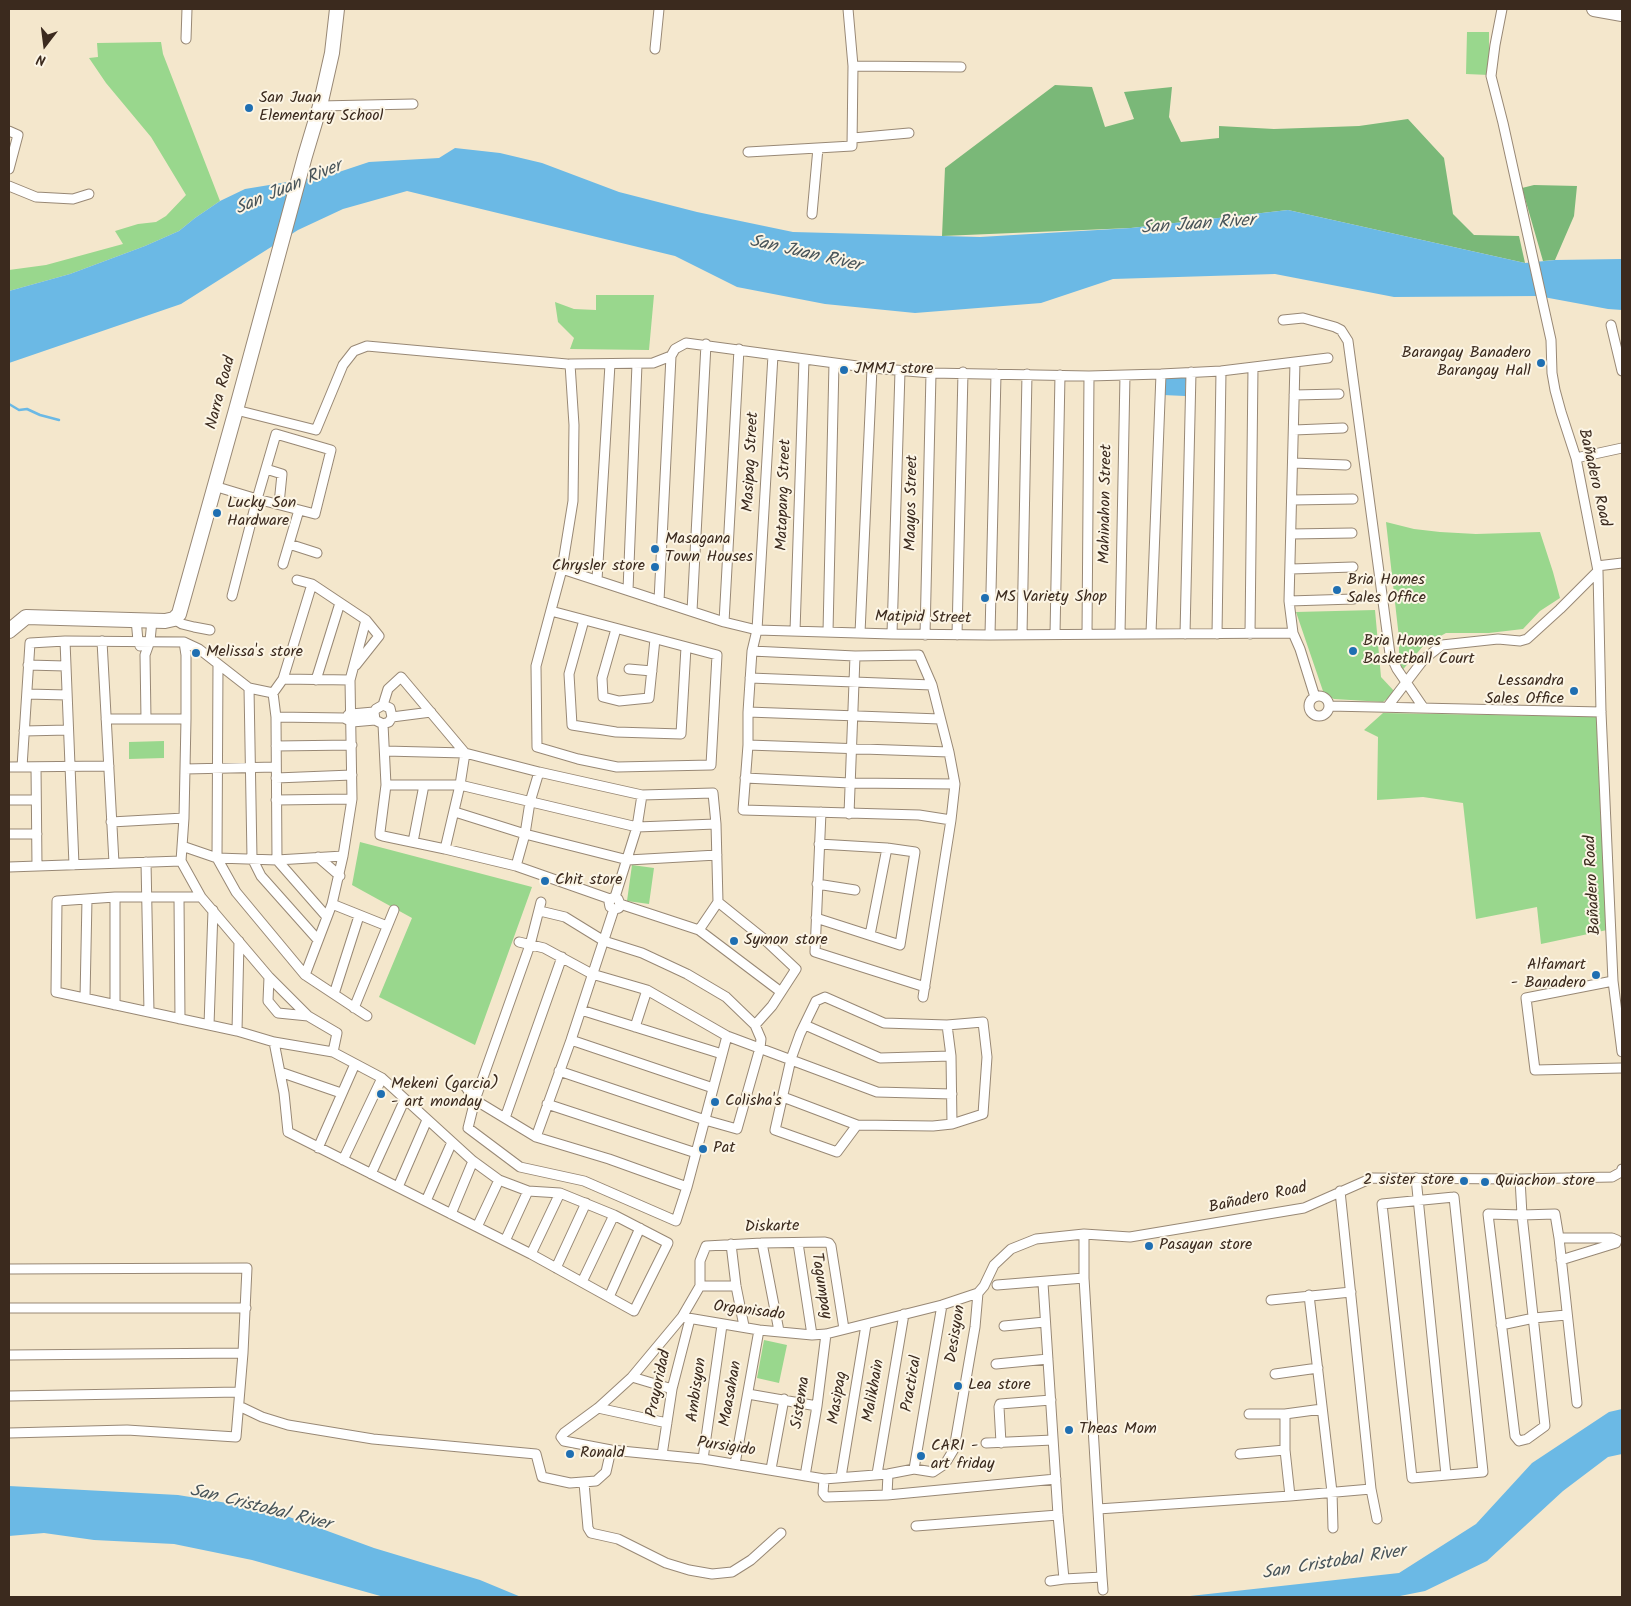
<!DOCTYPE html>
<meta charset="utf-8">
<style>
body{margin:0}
#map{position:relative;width:1631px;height:1606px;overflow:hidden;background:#f4e7cc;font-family:Kalam,sans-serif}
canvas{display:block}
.frame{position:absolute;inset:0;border:10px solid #3b2a1e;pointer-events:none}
.north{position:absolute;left:20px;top:20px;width:50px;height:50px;-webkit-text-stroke:4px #fcf5e5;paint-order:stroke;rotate:195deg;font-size:14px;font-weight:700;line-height:20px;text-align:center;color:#3b2a1e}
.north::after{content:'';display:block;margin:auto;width:18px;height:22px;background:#3b2a1e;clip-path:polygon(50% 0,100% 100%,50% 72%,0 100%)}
</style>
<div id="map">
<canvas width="1631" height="1606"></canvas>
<div class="frame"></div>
<div class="north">N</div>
</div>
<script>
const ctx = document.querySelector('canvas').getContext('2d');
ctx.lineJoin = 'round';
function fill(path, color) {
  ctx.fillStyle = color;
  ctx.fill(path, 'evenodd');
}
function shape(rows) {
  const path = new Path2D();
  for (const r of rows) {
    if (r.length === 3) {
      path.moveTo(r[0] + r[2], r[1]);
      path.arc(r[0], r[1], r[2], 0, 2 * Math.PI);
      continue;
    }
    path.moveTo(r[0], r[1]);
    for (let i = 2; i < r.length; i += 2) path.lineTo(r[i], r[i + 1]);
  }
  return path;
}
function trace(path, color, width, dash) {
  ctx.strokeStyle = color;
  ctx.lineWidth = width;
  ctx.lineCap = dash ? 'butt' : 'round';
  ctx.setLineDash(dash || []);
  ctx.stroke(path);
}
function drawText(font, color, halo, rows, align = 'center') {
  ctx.font = font + ' Kalam,sans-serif';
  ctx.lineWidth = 4;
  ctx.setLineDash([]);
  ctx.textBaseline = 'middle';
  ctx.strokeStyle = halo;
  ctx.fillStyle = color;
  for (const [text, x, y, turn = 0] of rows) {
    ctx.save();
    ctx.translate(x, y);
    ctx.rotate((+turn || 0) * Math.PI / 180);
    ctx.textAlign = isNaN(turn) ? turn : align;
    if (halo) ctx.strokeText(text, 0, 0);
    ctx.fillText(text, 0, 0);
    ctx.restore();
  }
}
fill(shape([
 [1467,32,1489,32,1489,75,1466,74],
 [161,42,163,54,220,201,195,218,179,231,145,246,70,274,9,291,9,270,46,265,123,244,115,231,138,224,156,222,166,216,186,195,151,137,106,83,89,58,98,57,97,43],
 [596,295,654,295,649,350,570,349,574,338,558,322,555,302,574,309,596,310],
 [1386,522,1414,529,1440,532,1476,534,1540,532,1553,572,1560,598,1540,611,1523,629,1489,633,1446,633,1424,645,1399,674,1399,638],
 [1375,610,1381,677,1395,692,1383,702,1334,699,1324,694,1296,612],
 [1383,713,1600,717,1607,930,1541,944,1537,907,1476,919,1463,803,1423,797,1377,800,1378,737,1364,730],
 [164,741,164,758,129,759,129,742],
 [360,842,532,887,475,1045,379,997,412,918,352,885],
 [632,865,654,868,649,904,627,901],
 [764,1340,787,1345,779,1383,757,1378]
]), '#99d78d');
fill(shape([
 [1055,85,1092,87,1105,127,1134,119,1124,92,1172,87,1169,117,1181,142,1219,138,1219,126,1274,129,1359,126,1408,119,1444,158,1453,214,1474,235,1519,236,1525,263,1288,210,1131,228,942,236,945,168],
 [1534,185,1577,186,1574,216,1555,260,1543,261,1522,188]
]), '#7ab878');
fill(shape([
 [455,148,500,153,542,163,619,192,697,212,793,232,980,237,1131,228,1288,210,1525,263,1555,260,1622,259,1622,310,1608,309,1538,296,1394,297,1275,274,1113,279,1041,303,915,313,825,304,737,287,675,256,407,191,343,209,298,230,181,304,9,363,9,291,70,274,145,246,179,231,195,218,220,201,245,189,330,175,369,162,439,158],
 [1162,378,1186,378,1185,396,1163,395],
 [1622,1409,1622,1454,1608,1457,1563,1491,1487,1561,1425,1591,1395,1597,1181,1597,1399,1573,1476,1524,1532,1463,1609,1412],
 [9,1486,178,1495,270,1510,374,1548,480,1580,521,1597,384,1597,252,1560,174,1544,94,1540,44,1533,9,1536]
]), '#6bb9e5');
trace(shape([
 [9,404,19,410,27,409,40,415,59,420]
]), '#6bb9e5', 2.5);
const street = shape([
 [1502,9,1495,45,1491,76,1503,123,1551,340,1552,373,1555,390,1561,412,1576,458,1598,571,1601,712,1613,981,1622,1052],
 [186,39,187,9],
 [655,49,659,9],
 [853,66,961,67],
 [320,106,413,104],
 [9,131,18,135,9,169],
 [853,138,909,133],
 [748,152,852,146,853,66,848,9],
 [9,186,36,197,73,199,89,194],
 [812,214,818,148],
 [1283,320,1303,318,1335,327,1341,330,1348,341,1390,654,1397,669,1423,707],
 [1611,325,1622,371],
 [773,355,757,630,752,651,748,712,748,745,743,810,919,815,951,820],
 [1295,362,1328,358],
 [1294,395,1339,394],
 [236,410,316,430,343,365,354,351,367,346,567,364],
 [1294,430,1343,428],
 [1576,458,1622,448],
 [1293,463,1346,465],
 [266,469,282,474,279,504],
 [214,486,257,499,315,514,331,450,276,434,257,499,232,596],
 [1292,500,1353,499],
 [1291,534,1352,533],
 [289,544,317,553],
 [283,564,299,510],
 [1597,566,1622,563],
 [562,569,724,622,757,630,892,634,990,635,1293,633],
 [1291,569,1353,567],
 [297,580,312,584,366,620,379,636,356,665],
 [597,580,610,364],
 [312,584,283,679,273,693,276,717,277,860,327,917],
 [628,590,637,364],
 [659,601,671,356],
 [1289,601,1354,599],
 [551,611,717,655,711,765,617,767,578,759,537,747,536,666,562,569,573,501,574,425,570,364,653,363,671,356,675,349,686,343,872,368,931,373,1089,376,1161,374,1221,371,1295,362,1289,601,1293,633,1300,649,1315,697],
 [692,611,706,344],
 [136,619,138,641,140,646],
 [174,619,182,624,194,627,210,630],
 [584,620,569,674,572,725,616,732,681,734,686,647],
 [724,622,739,349],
 [616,629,602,678,603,697,619,701,649,698,655,639],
 [795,631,804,359],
 [828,632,834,363],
 [860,633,872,368],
 [1151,633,1161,374],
 [892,634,900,371],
 [1055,634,1060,375],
 [1087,634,1089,376],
 [1120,634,1125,375],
 [1185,634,1191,372],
 [1217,634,1221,371],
 [1250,634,1253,368],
 [925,635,931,373],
 [957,635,963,372],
 [990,635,996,374],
 [1022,635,1027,374],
 [65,641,74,865],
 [102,641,114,863],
 [184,642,186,655,186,719,184,818,181,861,201,897,269,977,308,1016,337,1033,333,1052],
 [752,651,855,656,919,655,932,685,949,752,955,784,951,820,923,997],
 [218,664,217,858,236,892,305,975,367,1016],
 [28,665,65,666],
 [629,669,652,671],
 [750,678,932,685],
 [283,679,350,680],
 [316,680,340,603],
 [249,688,252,858,261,876,318,940],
 [27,694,67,695],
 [1319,706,10],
 [383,705,390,708,392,717,389,722,383,724,375,720,374,712,376,709,383,705,388,689,401,677,465,753,460,785,637,827,716,824],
 [1329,706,1601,712],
 [1388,706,1424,659,1442,645,1498,639,1520,641,1527,639,1560,609,1598,571],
 [748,712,940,719],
 [348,715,351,714,374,712],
 [276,717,344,718,352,722,375,720],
 [392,717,431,712],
 [106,719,186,719],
 [146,719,145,655,150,641,152,620],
 [383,724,386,785,460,785,445,849],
 [24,731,68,730],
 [748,745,949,752],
 [276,746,352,745],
 [385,751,465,753,539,772,642,795,713,793,716,824,718,902,699,930],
 [9,767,109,766],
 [22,767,30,643,65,641,184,642,199,649,249,688,273,693],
 [36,767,37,866],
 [185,769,276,767],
 [276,778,352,775],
 [745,778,850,783,955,784],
 [386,785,380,832,380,835,383,836,445,849,516,866,610,899],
 [9,800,36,800],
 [276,800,352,799],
 [455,812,525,834,628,860,717,855],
 [821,812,815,952,925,987],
 [849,814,855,656],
 [111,822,184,818],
 [9,834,37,834],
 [413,842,424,785],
 [182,846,217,858,277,860,343,856],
 [318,857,340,876],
 [146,862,149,1012],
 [516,866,525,834,530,802,539,772],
 [9,867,181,861],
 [817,884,855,890],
 [115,897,115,1005],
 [201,897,115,897,57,901,56,992,237,1031,274,1042,333,1052,382,1078,473,1161,499,1180,528,1191,560,1193,614,1215,668,1243,634,1311,531,1254,288,1132,284,1093,274,1042],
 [615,897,637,827,642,795],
 [179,898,180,1019],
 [541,902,530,945,475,1100,468,1128,520,1167,584,1181,676,1221,687,1187,727,1036],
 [718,902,764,939,796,969,772,1006,755,1025],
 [332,904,387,926],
 [620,904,619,908,614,909,610,907,609,902,612,898,615,897,618,899,620,904,699,930,781,992],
 [540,911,565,917,604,941,642,953,687,974,726,997,755,1025,761,1039,760,1048,737,1129,705,1120,559,1071],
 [816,918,900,945,915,852,887,848,819,844],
 [870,935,887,848],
 [519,942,544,948,592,974,647,990,727,1036,877,1092,952,1094],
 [305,975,332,904,343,856,352,799,350,680,366,620],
 [269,977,268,1001,278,1013,308,1016],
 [1613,981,1526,998,1535,1070,1622,1068],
 [334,994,359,916],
 [85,998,87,899],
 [354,1008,394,910],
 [581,1010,722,1054],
 [209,1025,213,910],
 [805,1025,880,1058,951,1056],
 [947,1025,951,1056,952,1124],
 [635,1027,647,990],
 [237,1031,239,941],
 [571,1040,713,1088],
 [280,1072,341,1093],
 [465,1086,475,1100,536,1137,609,1159,687,1187],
 [783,1097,857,1125,933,1126,952,1124,983,1114,987,1057,983,1022,947,1025,884,1023,825,997,816,1001,800,1034,791,1059,775,1130,837,1152,857,1125],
 [547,1104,696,1153],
 [505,1118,562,957],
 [536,1137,571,1040,614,909],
 [318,1148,355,1064],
 [343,1160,382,1078],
 [371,1174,405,1099],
 [1416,1178,1446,1475],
 [1520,1179,1522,1215,1545,1426,1527,1439,1519,1441,1515,1436,1488,1214,1522,1215,1555,1214,1559,1238,1577,1403],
 [398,1187,427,1120],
 [1340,1191,1371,1489,1377,1519],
 [1454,1197,1483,1472,1412,1478,1382,1204,1454,1197],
 [426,1201,452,1142],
 [451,1214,473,1161],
 [477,1227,499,1180],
 [1559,1238,1612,1238,1617,1240,1616,1243,1561,1260],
 [505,1241,528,1191],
 [762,1243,779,1331],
 [798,1243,812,1335],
 [731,1244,736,1286,744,1326],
 [531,1254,560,1193],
 [556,1268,586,1203],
 [9,1269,247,1268,243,1353,236,1437,127,1430,9,1433],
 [582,1282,614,1215],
 [1043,1283,1058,1515,1064,1579,1102,1577,1084,1278,1084,1234],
 [997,1285,1084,1278],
 [700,1286,736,1286],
 [1309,1295,1332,1492,1333,1528],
 [609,1297,640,1228],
 [1271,1300,1351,1292],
 [9,1308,246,1308],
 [682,1317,759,1330,812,1335,826,1334,942,1305,978,1293,984,1286,994,1265,1011,1249,1036,1239,1084,1234,1130,1237,1304,1208,1372,1178,1520,1179,1612,1177,1621,1172,1622,1169],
 [1501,1325,1534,1318,1566,1315],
 [1004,1326,1045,1322],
 [844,1329,831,1246,829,1243,825,1242,762,1243,706,1246,700,1261,700,1286,682,1317,632,1377,598,1408,564,1433,561,1437,564,1441,611,1450,703,1459,824,1479,888,1474,914,1469,933,1472,945,1464,954,1449,975,1327,978,1293],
 [9,1355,243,1353],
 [996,1364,1048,1359],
 [1275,1374,1318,1368],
 [632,1377,672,1389],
 [748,1394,817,1406],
 [9,1396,239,1392],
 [239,1406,262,1417,288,1425,373,1439,536,1454,542,1477,570,1483,596,1481,606,1472,611,1450],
 [598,1408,667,1423],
 [1249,1414,1285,1414,1322,1409],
 [1285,1414,1285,1450,1290,1496],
 [986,1443,1053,1440],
 [1001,1443,999,1407,1000,1404,1051,1400],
 [1240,1454,1285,1450],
 [662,1455,672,1389,690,1319],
 [703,1459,722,1325],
 [735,1464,759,1330],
 [771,1469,784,1399],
 [914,1469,942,1305],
 [877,1474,904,1314],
 [805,1476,817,1406,826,1334],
 [841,1477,866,1325],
 [824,1479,823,1493,826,1497,887,1495,1056,1479],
 [584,1483,588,1528,591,1533,618,1539,666,1563,689,1570,712,1574,732,1572,751,1560,781,1533],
 [887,1495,888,1474],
 [1098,1509,1290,1496,1371,1489],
 [916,1526,1058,1515],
 [1102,1577,1103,1590],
 [1050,1581,1064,1579]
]);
const secondary = shape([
 [1594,9,1622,14],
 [9,631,26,617,165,621,174,619,179,614,236,410,305,156,320,106,332,53,337,9]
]);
trace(street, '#988875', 11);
trace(secondary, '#988875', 16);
trace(street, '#fff', 9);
trace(secondary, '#fff', 14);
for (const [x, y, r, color] of [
 [249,108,5,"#1f6fb2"],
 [1541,363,5,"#1f6fb2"],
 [844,370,5,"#1f6fb2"],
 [217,513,5,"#1f6fb2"],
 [655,549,5,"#1f6fb2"],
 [655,567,5,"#1f6fb2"],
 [1337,590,5,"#1f6fb2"],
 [985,598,5,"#1f6fb2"],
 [1353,651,5,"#1f6fb2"],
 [196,653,5,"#1f6fb2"],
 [1574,691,5,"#1f6fb2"],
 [545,881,5,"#1f6fb2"],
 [734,941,5,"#1f6fb2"],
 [1596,975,5,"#1f6fb2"],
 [381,1094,5,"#1f6fb2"],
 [715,1102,5,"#1f6fb2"],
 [703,1149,5,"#1f6fb2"],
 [1464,1181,5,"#1f6fb2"],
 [1485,1182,5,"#1f6fb2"],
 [1149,1246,5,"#1f6fb2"],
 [958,1386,5,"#1f6fb2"],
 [1069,1430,5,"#1f6fb2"],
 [570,1454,5,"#1f6fb2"],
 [921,1456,5,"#1f6fb2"]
]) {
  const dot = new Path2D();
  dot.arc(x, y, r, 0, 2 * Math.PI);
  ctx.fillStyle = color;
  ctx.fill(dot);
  trace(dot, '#fcf5e5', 2);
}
drawText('16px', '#3b2a1e', '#fcf5e5', [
 ["San Juan",259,99],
 ["Elementary School",259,117],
 ["Barangay Banadero",1531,354,"right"],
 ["Barangay Hall",1531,372,"right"],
 ["JMMJ store",854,370],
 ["Lucky Son",227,504],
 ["Hardware",227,522],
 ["Masagana",665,540],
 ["Town Houses",665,558],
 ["Chrysler store",645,567,"right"],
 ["Bria Homes",1347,581],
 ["Sales Office",1347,599],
 ["MS Variety Shop",995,598],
 ["Bria Homes",1363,642],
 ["Basketball Court",1363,660],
 ["Melissa's store",206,653],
 ["Lessandra",1564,682,"right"],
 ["Sales Office",1564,700,"right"],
 ["Chit store",555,881],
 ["Symon store",744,941],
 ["Alfamart",1586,966,"right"],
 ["- Banadero",1586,984,"right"],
 ["Mekeni (garcia)",391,1085],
 ["- art monday",391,1103],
 ["Colisha's",725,1102],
 ["Pat",713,1149],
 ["2 sister store",1454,1181,"right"],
 ["Quiachon store",1495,1182],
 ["Pasayan store",1159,1246],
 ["Lea store",968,1386],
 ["Theas Mom",1079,1430],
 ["CARI -",931,1447],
 ["art friday",931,1465],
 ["Ronald",580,1454]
], 'left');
drawText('16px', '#3b2a1e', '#fcf5e5', [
 ["Narra Road",222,393,-75],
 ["Masipag Street",752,462,-87],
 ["Bañadero Road",1593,478,77],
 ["Matapang Street",785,495,-88],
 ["Maayos Street",913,503,-89],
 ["Mahinahon Street",1107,504,-89],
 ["Matipid Street",923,619,1],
 ["Bañadero Road",1594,885,-93],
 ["Bañadero Road",1258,1199,-12],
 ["Diskarte",772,1228,-1],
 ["Tagumpay",820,1286,81],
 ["Organisado",749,1312,7],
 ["Desisyon",957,1334,-81],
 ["Prayoridad",660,1384,-78],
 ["Practical",913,1384,-80],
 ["Ambisyon",698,1390,-82],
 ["Malikhain",875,1391,-80],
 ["Maasahan",732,1394,-80],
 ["Masipag",839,1398,-81],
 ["Sistema",802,1403,-81],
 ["Pursigido",726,1448,8]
]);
drawText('italic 18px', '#49555a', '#fcf5e5', [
 ["San Juan River",289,189,-23],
 ["San Juan River",1198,226,-4],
 ["San Juan River",805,255,13],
 ["San Cristobal River",260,1509,14],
 ["San Cristobal River",1334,1564,-9]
]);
</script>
